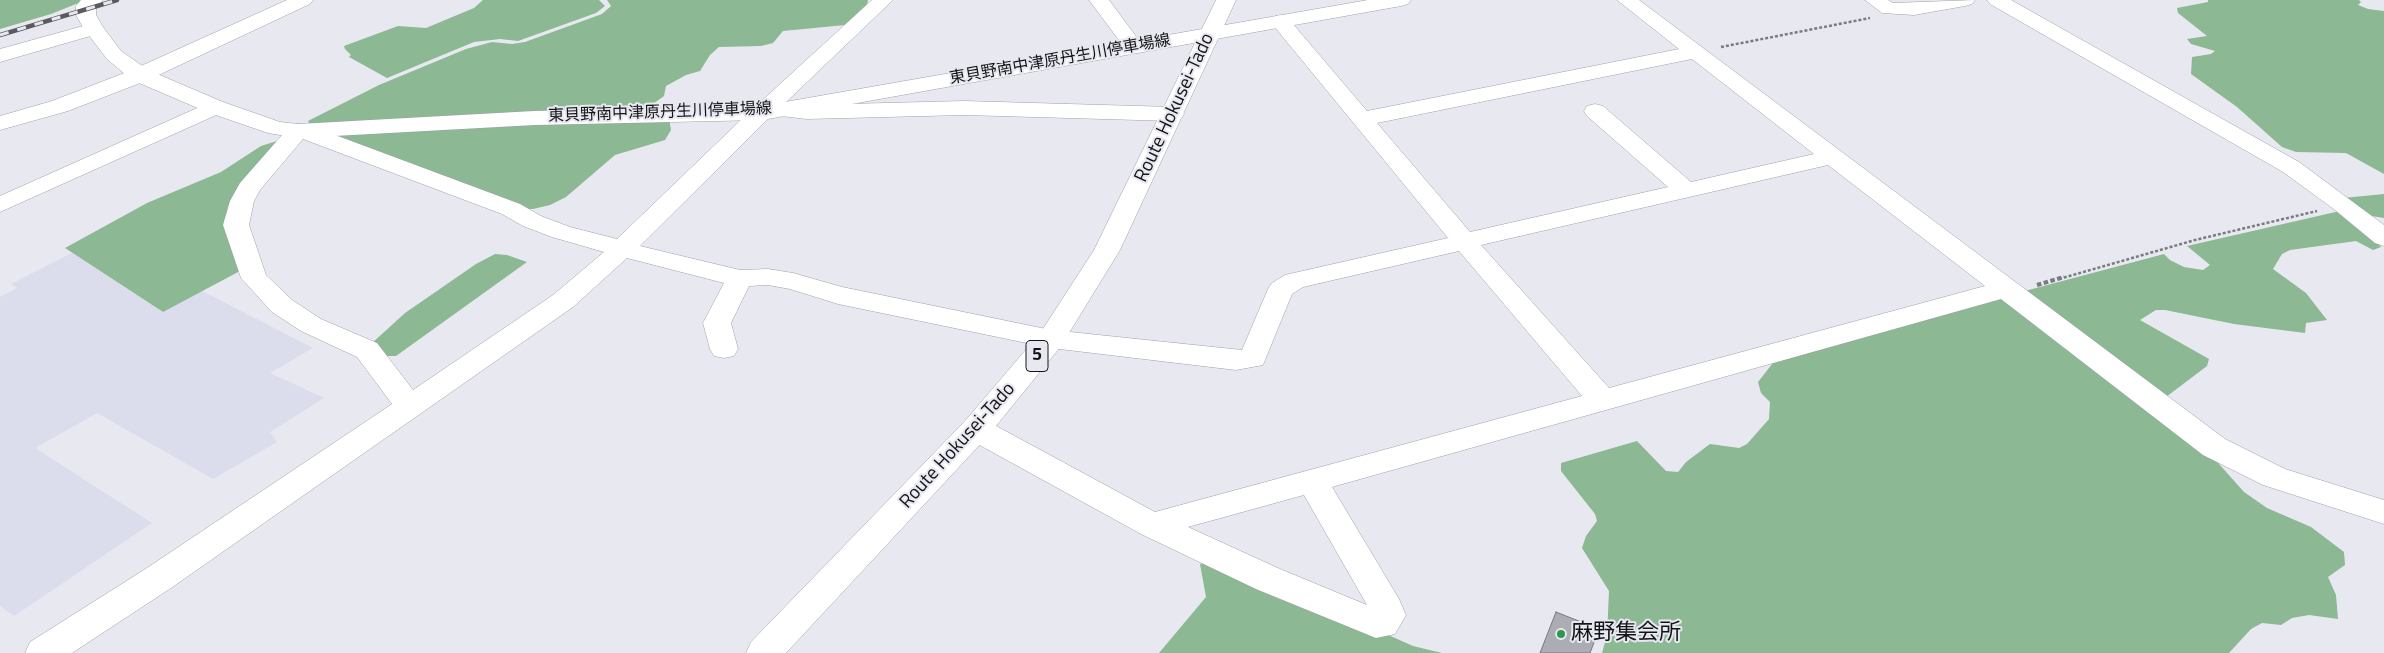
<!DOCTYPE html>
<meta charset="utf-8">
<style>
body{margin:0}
canvas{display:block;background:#e8e8f1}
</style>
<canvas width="2384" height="653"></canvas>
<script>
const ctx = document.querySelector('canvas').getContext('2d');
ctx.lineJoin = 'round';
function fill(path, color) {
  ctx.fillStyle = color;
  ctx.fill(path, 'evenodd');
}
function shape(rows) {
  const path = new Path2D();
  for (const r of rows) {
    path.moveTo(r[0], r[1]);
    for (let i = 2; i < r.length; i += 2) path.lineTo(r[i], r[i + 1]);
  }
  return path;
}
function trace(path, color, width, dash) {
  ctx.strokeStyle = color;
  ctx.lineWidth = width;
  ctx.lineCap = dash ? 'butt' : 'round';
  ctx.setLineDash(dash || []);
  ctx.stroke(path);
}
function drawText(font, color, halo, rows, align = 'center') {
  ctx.font = font + ' "Titillium Web","Noto Sans JP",sans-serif';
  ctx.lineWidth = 4;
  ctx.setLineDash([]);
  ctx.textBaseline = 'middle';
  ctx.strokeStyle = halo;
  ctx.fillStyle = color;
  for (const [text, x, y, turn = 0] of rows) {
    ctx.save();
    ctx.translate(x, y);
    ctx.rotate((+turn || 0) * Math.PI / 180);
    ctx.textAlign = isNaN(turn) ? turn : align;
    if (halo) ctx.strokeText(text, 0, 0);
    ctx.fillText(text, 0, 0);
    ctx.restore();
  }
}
fill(shape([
 [72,253,162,312,202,291,313,348,270,373,324,398,270,432,277,442,213,479,97,413,35,448,152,523,14,616,0,606,0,297,17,288,11,284]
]), '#dbdcec');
fill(shape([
 [0,0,86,0,51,14,0,29],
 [483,0,599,0,605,6,596,13,518,41,500,39,474,42,387,78,349,57,351,55,345,49,344,46,398,26,426,28,474,8],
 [607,0,868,0,867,5,856,19,845,25,783,31,773,43,761,46,719,47,710,55,700,71,686,75,666,86,664,96,646,109,310,125,308,121,379,85,466,49,492,42,512,44,525,42,602,14,611,6],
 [2208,0,2359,0,2361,2,2358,5,2368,9,2384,11,2384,174,2346,153,2296,152,2282,147,2237,107,2191,74,2192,57,2211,54,2215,51,2191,44,2187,39,2207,36,2178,13,2177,8,2208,2],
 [669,118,671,130,665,140,615,155,566,197,550,205,533,209,520,209,324,136],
 [277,141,278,145,246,180,240,271,163,312,65,248,147,203,221,172,261,146],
 [2384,194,2384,218,2365,215,2343,198],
 [2340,211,2374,238,2381,247,2373,250,2356,241,2290,250,2282,254,2273,269,2306,293,2327,320,2306,323,2305,333,2234,324,2165,310,2156,310,2140,320,2209,359,2207,366,2166,397,2021,292,2164,254,2170,260,2184,267,2203,270,2210,265,2187,246],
 [495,254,507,255,527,262,396,356,387,356,371,344,405,313,476,264],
 [1998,297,2203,446,2244,492,2267,508,2311,527,2344,552,2345,565,2328,577,2336,595,2338,619,2309,615,2292,618,2281,625,2262,623,2251,629,2229,653,1602,653,1607,635,1609,591,1582,548,1586,536,1597,521,1595,514,1561,471,1561,463,1637,441,1666,471,1678,472,1686,462,1710,444,1739,448,1747,444,1769,419,1770,402,1761,393,1758,382,1776,359],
 [1217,559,1413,646,1442,653,1159,653,1206,597,1200,564]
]), '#8cb893');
const building = shape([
 [1556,612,1599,629,1590,653,1540,653,1556,612]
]);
fill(building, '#acacb5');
trace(building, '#78787f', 1);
const street = shape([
 [287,0,313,0,310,4,148,80,68,111,0,130,0,116,52,101,132,70,287,0],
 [872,0,893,0,784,104,807,105,964,101,1173,107,1181,109,1184,114,1181,119,1173,121,964,115,807,119,772,115,640,246,740,270,768,269,793,273,842,287,1051,330,1242,350,1268,289,1272,283,1285,275,1448,238,1273,25,1270,21,1273,17,1280,15,1287,17,1367,111,1679,49,1617,0,1639,0,2225,439,2285,469,2384,500,2384,524,2263,485,2203,455,2001,299,1332,487,1399,599,1406,615,1395,634,1376,638,1256,589,1141,534,965,437,961,429,965,421,976,418,987,421,1155,512,1582,396,1459,251,1303,287,1292,294,1263,365,1236,370,1051,348,838,304,790,289,768,285,749,286,731,323,738,349,734,356,724,358,714,356,710,349,703,323,724,283,627,258,573,307,171,588,72,653,25,653,30,642,147,568,392,404,357,357,301,331,272,312,241,278,223,225,230,201,240,183,290,126,298,124,311,126,520,204,541,216,570,227,617,239,744,117,872,0],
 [1692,59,1814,154,1691,182,1603,106,1595,104,1587,106,1584,111,1587,116,1668,187,1470,232,1377,123,1692,59],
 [303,139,502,214,523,226,552,237,604,252,553,295,413,390,377,343,321,319,292,300,266,275,249,225,254,201,260,190,303,139],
 [1828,165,1985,286,1609,388,1481,245,1828,165],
 [1304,495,1367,605,1280,569,1188,527,1304,495],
 [1089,0,1109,0,1144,47,1141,51,1134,53,1127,51,1089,0],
 [1865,0,1888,0,1893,3,1975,0,1972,4,1965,6,1914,15,1882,13,1865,0],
 [1987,0,2011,0,2299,162,2384,225,2384,246,2375,243,2335,210,2283,172,1990,4,1987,0],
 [94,23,101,25,104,29,101,33,0,62,0,49,94,23],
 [215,100,223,102,226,107,223,112,0,212,0,196,215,100]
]);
const secondary = shape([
 [81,0,103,0,96,8,96,15,103,27,121,51,148,70,223,102,280,122,298,124,534,111,762,106,1368,0,1411,0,1408,4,1401,6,762,120,534,125,298,138,268,133,207,112,132,80,107,59,84,29,76,15,76,6,81,0]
]);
const primary = shape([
 [1216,0,1236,0,1120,250,1061,346,987,437,786,653,746,653,751,642,965,421,1041,332,1094,250,1216,0]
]);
trace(street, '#a0a0a9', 1);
trace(secondary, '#a0a0a9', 1);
trace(primary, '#a0a0a9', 1);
trace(shape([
 [1721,47,1870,18],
 [2059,279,2195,240,2317,211]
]), '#7a7a81', 2.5, [3, 2]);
trace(shape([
 [2037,285,2064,277]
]), '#7a7a81', 4, [4.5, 2.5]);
fill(street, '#fff');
fill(secondary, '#fff');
fill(primary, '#fff');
const rail = shape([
 [0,35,117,0]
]);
trace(rail, '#5a5a5f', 4.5);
trace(rail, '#e8e8f1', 3, [9]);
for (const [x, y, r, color] of [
 [1561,634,5,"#2f974e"]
]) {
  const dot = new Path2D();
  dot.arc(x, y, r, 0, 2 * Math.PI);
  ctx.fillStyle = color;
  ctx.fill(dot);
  trace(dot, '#e8e8f1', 2);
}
drawText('16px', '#141418', '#e8e8f1', [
 ["東貝野南中津原丹生川停車場線",1060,60,-10],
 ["東貝野南中津原丹生川停車場線",660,113,-2]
]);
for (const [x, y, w] of [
 [1037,356,22]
]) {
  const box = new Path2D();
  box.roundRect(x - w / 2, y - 15.5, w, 31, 4);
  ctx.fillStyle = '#e8e8f1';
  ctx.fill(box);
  trace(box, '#141418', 1);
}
drawText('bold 18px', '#141418', null, [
 ["5",1037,356]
]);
drawText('19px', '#141418', '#e8e8f1', [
 ["Route Hokusei-Tado",1175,108,-65],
 ["Route Hokusei-Tado",958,446,-48]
]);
drawText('22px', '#141418', '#e8e8f1', [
 ["麻野集会所",1571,634]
], 'left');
</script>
